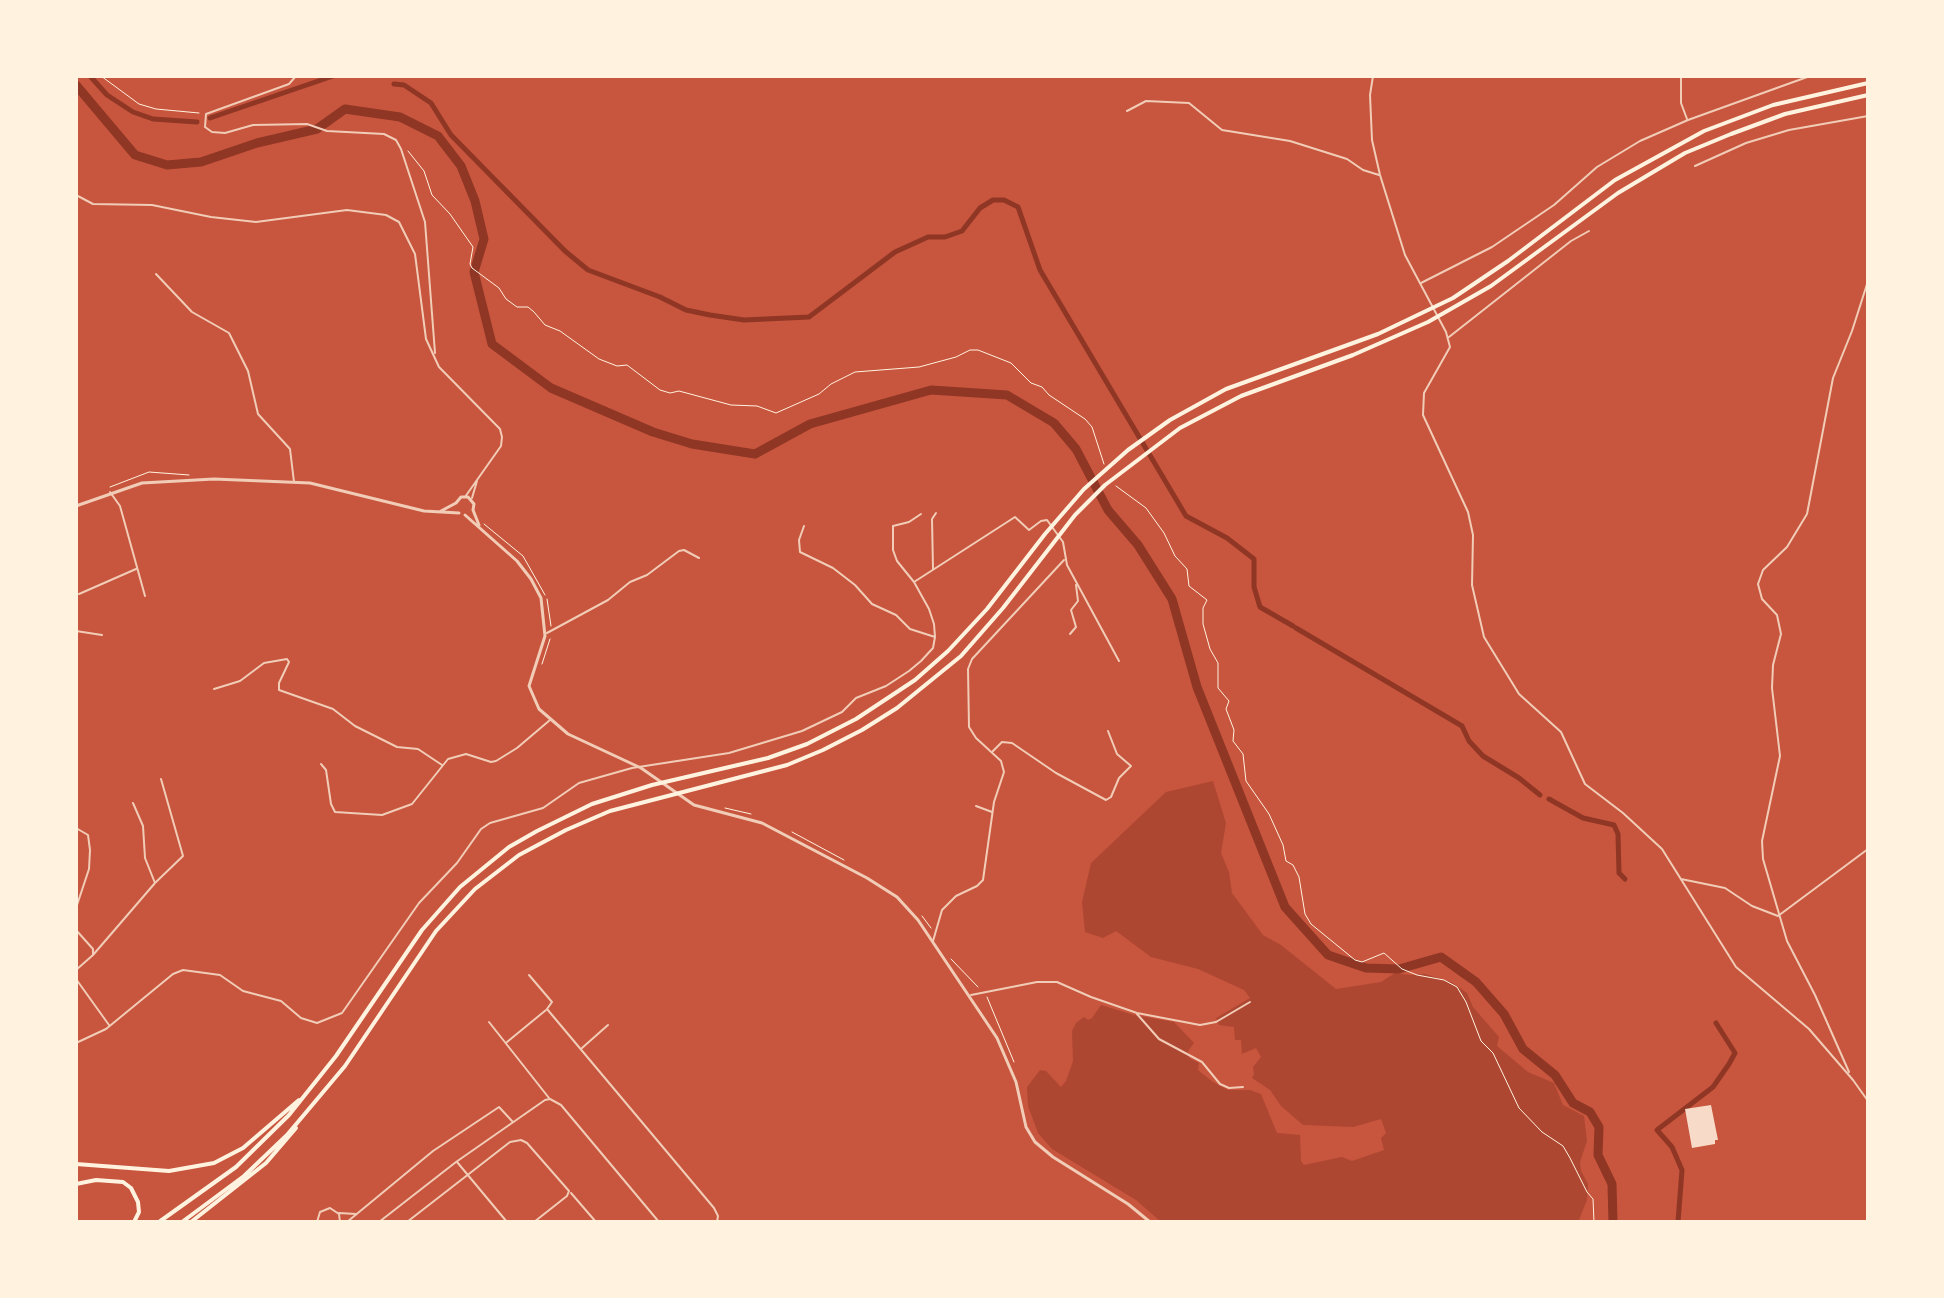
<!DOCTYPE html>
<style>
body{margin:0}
#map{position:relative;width:1944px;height:1298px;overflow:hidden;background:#c8553d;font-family:"PT Serif",serif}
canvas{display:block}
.frame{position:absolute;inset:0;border:78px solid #fff3e0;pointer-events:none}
</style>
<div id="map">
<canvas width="1944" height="1298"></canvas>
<div class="frame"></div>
</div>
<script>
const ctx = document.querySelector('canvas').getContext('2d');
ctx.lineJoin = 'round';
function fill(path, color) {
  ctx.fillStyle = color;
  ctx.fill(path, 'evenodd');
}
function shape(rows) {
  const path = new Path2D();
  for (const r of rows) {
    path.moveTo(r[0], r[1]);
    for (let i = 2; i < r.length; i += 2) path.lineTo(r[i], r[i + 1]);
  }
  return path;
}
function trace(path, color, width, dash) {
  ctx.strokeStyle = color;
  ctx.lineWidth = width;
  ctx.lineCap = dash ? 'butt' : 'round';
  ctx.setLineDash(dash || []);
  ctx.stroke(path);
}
fill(shape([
 [1213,781,1226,823,1221,853,1229,872,1232,893,1263,935,1281,945,1336,989,1381,982,1395,973,1410,975,1425,974,1451,982,1467,993,1473,1007,1499,1037,1497,1046,1528,1072,1554,1083,1563,1105,1584,1116,1587,1141,1580,1162,1581,1171,1588,1184,1587,1200,1578,1222,1161,1222,1136,1200,1052,1149,1038,1133,1028,1106,1027,1087,1040,1070,1046,1071,1061,1087,1066,1081,1073,1061,1072,1031,1076,1023,1084,1017,1088,1020,1092,1018,1101,1005,1134,1015,1174,1022,1194,1043,1188,1051,1189,1058,1199,1063,1198,1070,1213,1082,1228,1090,1250,1090,1261,1094,1277,1133,1300,1135,1301,1161,1304,1165,1342,1157,1352,1161,1384,1150,1381,1138,1386,1133,1381,1119,1353,1127,1303,1125,1281,1106,1270,1090,1252,1078,1254,1074,1253,1067,1261,1057,1256,1048,1242,1054,1241,1040,1235,1040,1234,1027,1219,1025,1216,1018,1250,998,1244,990,1198,969,1151,957,1116,931,1103,938,1085,932,1082,902,1091,863,1166,792]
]), '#ae4732');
trace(shape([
 [90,76,107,95,133,112,153,119,197,122],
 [394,84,404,85,431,103,451,135,565,251,588,270,660,297,686,310,710,315,744,320,809,317,895,252,928,237,945,237,962,231,980,208,993,200,1004,200,1018,207,1040,270,1186,516,1227,538,1254,559,1254,587,1260,607,1293,626],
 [210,118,333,76],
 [1296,628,1462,726,1469,741,1483,756,1519,778,1540,795],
 [1549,799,1583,818,1614,825,1618,834,1619,873,1625,879],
 [1678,1222,1682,1170,1672,1147,1657,1130,1713,1087,1729,1064,1735,1053,1716,1023]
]), '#8f3625', 5);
trace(shape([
 [76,85,135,155,167,165,201,162,257,143,317,129,345,109,400,117,438,136,461,166,475,201,484,239,474,272,492,344,551,388,653,432,692,444,755,454,810,424,931,390,1007,395,1054,423,1076,449,1108,510,1138,545,1172,599,1197,687,1285,907,1328,955,1366,968,1399,969,1441,957,1476,982,1504,1014,1523,1049,1555,1075,1573,1103,1590,1112,1599,1127,1598,1155,1612,1184,1613,1222]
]), '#8f3625', 9);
fill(shape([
 [1711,1105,1718,1140,1715,1140,1715,1144,1692,1148,1685,1109]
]), '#f7dbc8');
trace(shape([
 [101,76,139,104,156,109,199,113],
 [408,151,424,171,432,195,450,214,473,247,470,264,472,268,499,288,506,299,517,307,528,307,534,312,545,325,560,331,599,359,617,366,627,365,660,390,670,393,679,391,731,405,757,406,776,413,819,394,831,384,855,372,919,367,956,357,970,350,978,350,1011,363,1031,383,1042,387,1049,395,1085,419,1092,427,1104,464],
 [1116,486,1146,508,1164,533,1175,556,1187,569,1189,586,1207,600,1203,608,1203,624,1210,649,1218,663,1218,688,1229,701,1226,709,1234,730,1233,741,1243,754,1246,781,1269,814,1283,845,1286,861,1293,865,1299,877,1305,914,1311,924,1355,960,1362,962,1384,953,1402,969,1417,975,1444,980,1457,987,1466,1002,1481,1041,1493,1053,1519,1108,1542,1132,1563,1146,1570,1158,1587,1192,1593,1199,1594,1222],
 [110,487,149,472,189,475],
 [484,524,523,556,545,595],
 [547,599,551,626],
 [542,664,550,639],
 [725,808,751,814],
 [792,832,844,860],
 [922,916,931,928],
 [951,959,978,987],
 [987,997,1014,1062]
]), '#fff3e0', 1);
trace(shape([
 [296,76,289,84,206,114,205,127,212,132,225,133,253,125,307,124,327,131,384,134,396,140,401,149,425,222,435,353],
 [1373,76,1370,95,1372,140,1380,175,1405,255,1446,332,1450,347,1424,393,1423,415,1468,512,1473,535,1472,585,1484,637,1519,694,1561,732,1585,784,1623,813,1662,849,1736,967,1809,1029,1853,1080,1868,1101],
 [1681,76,1681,103,1687,119],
 [1127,111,1146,101,1189,103,1222,130,1290,141,1347,159,1363,170,1379,175],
 [1695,166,1746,143,1789,130,1868,116],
 [76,195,93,204,152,205,211,217,256,222,347,210,386,215,399,222,415,254,426,339,439,367,500,429,502,437,501,446,465,497],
 [156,274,192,312,229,333,248,371,258,414,290,449,294,482],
 [1421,283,1492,247,1554,205,1597,167,1640,141,1688,120,1810,76],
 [1449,337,1571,241,1589,231],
 [110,492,120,506,145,596],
 [472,498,477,481],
 [804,526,799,540,800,552,833,568,855,585,872,604,896,615,910,629,935,637],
 [933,569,932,519,936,513],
 [914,582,897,561,893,550,893,526,909,522,921,514],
 [79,594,136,569],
 [76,631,102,635],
 [547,633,608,600,630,582,647,575,679,551,684,550,699,558],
 [1070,634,1076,627,1071,610,1078,601,1076,585],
 [214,689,240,681,264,663,287,659,289,662,279,683,279,690,333,709,355,726,397,747,418,749,442,765],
 [993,751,1002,742,1012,743,1056,773,1106,800,1111,797,1119,778,1131,766,1117,754,1108,731],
 [321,764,326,770,331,804,335,812,382,815,412,804,448,759,466,754,491,762,496,761,517,748,550,720],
 [976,806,992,812],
 [76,828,88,835,90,850,89,869,76,908],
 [1681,879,1725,888,1752,906,1778,916,1868,849],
 [156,882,183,856,161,779],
 [76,930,93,949,93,955,76,970],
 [933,941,942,910,956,896,977,886,983,880,994,802,1004,772,1001,761,976,738,969,727,968,669,972,659,1064,560],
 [93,955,155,883,145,858,143,826,133,803],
 [529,975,552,1002,547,1009,714,1208,718,1216,717,1222],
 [76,979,109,1025],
 [971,995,1037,982,1057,982,1091,997,1137,1013,1200,1025,1216,1022,1250,1002],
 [1137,1014,1159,1039,1202,1062,1220,1084,1229,1088,1243,1087],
 [489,1022,549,1098],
 [507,1042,546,1010],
 [76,1043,106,1029,173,974,183,970,220,975,243,991,281,1001,301,1018,317,1023,342,1013,419,903,457,863,481,829,490,823,543,808,579,783,632,768,729,753,802,731,842,712,856,698,886,686,909,671,921,661,933,648,935,637,934,624,929,609,914,582,1015,517,1029,530,1041,521,1047,520,1063,542,1067,565,1119,661],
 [582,1048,608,1025],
 [1849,1072,1815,995,1787,941,1763,859,1762,841,1780,756,1772,688,1773,665,1781,634,1777,615,1762,599,1758,584,1763,570,1787,547,1807,514,1833,378,1852,331,1868,281],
 [457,1162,507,1222],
 [571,1193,596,1222],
 [339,1213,356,1214],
 [317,1222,320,1212,330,1208,339,1214,340,1222],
 [347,1222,433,1151,499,1107,512,1121],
 [379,1222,456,1162,545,1100,550,1099,561,1105,659,1222],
 [407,1222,510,1142,521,1140,527,1143,569,1191,567,1196,534,1222]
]), '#f1ccb7', 2);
trace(shape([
 [76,506,142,483,214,479,310,483,424,511,459,513],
 [441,511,456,503,461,497,468,497,474,504,473,510,479,525],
 [465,515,517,561,531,579,541,598,545,636,529,686,539,709,568,734,641,768,694,805,762,823,867,878,897,897,918,920,997,1038,1016,1082,1026,1127,1035,1142,1053,1157,1128,1204,1150,1222]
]), '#f1ccb7', 3);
trace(shape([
 [76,1164,169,1171,214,1163,243,1148,299,1100],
 [76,1184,96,1180,123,1182,131,1188,138,1202,139,1212,134,1222],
 [159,1222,236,1167,289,1115,336,1056,422,930,460,887,509,847,537,831,592,804,652,785,768,758,807,744,856,719,915,680,948,651,987,609,1045,534,1084,489,1128,450,1170,420,1226,389,1378,334,1453,298,1508,261,1615,180,1704,131,1773,105,1868,83],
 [182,1222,244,1176,287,1135,345,1066,436,931,475,889,519,855,566,830,610,811,787,765,823,750,862,730,897,708,961,656,1003,608,1075,515,1105,485,1180,428,1241,396,1353,355,1428,322,1491,286,1618,193,1685,153,1731,134,1785,114,1868,95],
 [191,1222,266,1163,296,1128]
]), '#fff3e0', 4);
</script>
